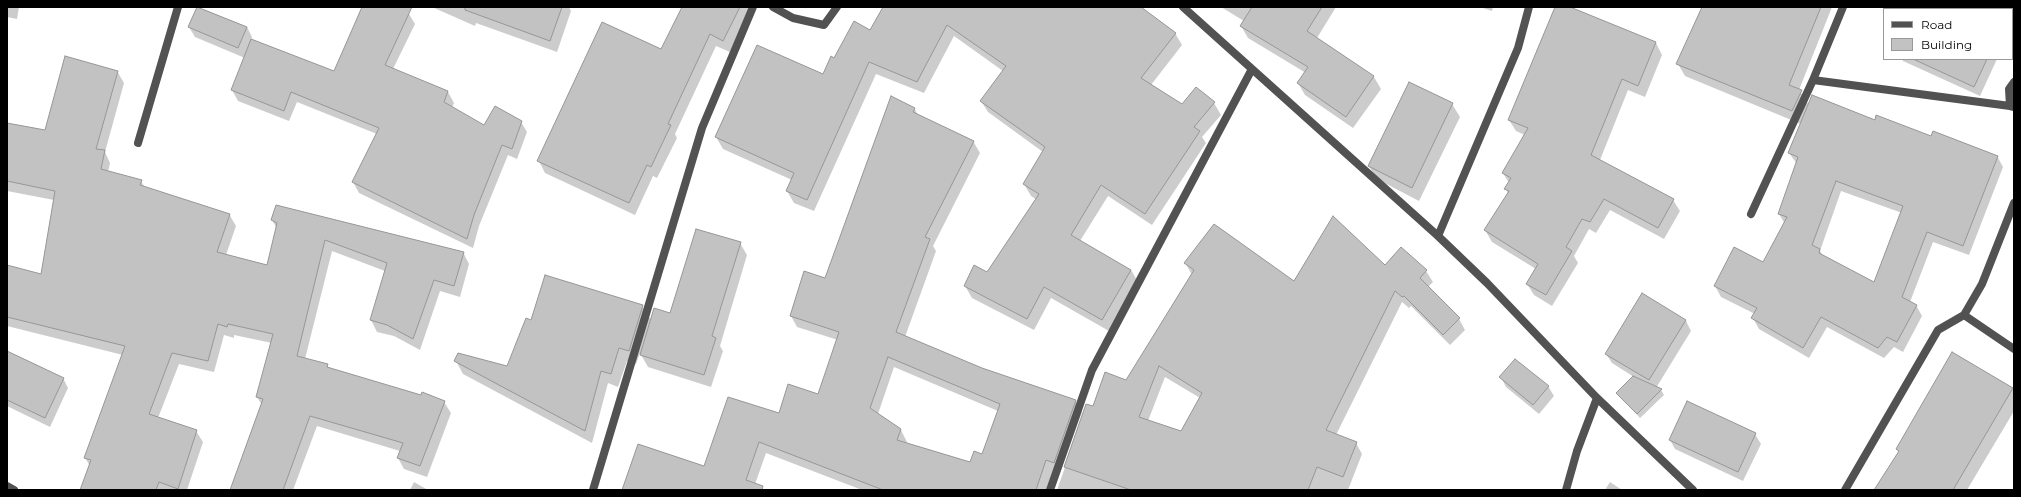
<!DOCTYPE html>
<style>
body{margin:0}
#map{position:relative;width:2021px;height:497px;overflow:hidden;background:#fff;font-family:Montserrat,sans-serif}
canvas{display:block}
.frame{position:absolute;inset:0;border:8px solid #000;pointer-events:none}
.legend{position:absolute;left:1883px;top:8px;width:130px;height:52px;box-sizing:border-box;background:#fff;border:1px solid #999;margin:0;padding:5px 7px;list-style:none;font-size:12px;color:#000}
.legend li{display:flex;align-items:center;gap:8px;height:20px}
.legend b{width:20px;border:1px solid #999}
</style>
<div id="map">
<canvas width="2021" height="497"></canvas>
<div class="frame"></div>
<ul class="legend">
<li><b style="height:5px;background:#525252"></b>Road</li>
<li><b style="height:11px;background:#c2c2c2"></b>Building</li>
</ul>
</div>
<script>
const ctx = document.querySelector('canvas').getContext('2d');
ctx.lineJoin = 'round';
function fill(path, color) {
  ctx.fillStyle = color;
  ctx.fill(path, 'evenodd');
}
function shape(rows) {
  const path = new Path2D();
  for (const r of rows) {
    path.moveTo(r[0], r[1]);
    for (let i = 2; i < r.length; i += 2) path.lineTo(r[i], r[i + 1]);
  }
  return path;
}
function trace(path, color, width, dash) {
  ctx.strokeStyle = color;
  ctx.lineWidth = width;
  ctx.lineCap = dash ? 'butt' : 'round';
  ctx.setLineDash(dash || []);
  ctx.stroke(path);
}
fill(shape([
 [7,7,19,7,17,19,7,17],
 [198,7,247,27,252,37,251,40,334,72,363,7,393,7,409,14,415,24,393,69,448,92,454,103,452,108,485,126,521,122,527,132,517,159,508,155,479,226,473,248,359,193,353,182,377,134,297,102,289,121,238,101,232,90,245,58,195,37,189,27],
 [432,7,569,7,571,11,557,52,476,23,475,26],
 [683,7,748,7,750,11,730,52,716,46,675,134,677,138,657,178,653,176,635,215,545,173,539,161,661,50],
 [884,7,1123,7,1175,33,1182,45,1151,85,1182,105,1214,103,1221,115,1202,137,1206,143,1152,225,1108,196,1080,241,1131,270,1138,282,1109,331,1051,298,1034,330,972,298,965,286,988,273,1037,200,1031,196,1024,184,1043,152,988,112,981,101,1003,71,954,36,924,93,876,74,814,211,794,203,787,191,792,180,723,149,716,137,824,76,835,59,871,31],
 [1221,7,1336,7,1317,38,1374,77,1381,89,1353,128,1305,95,1298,83,1306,73,1248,38,1241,26,1244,21],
 [1480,7,1493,7,1492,11],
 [1556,7,1568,7,1656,43,1662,55,1645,97,1628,90,1600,160,1673,200,1680,211,1664,239,1610,210,1596,233,1589,229,1574,256,1578,263,1552,306,1534,295,1527,284,1536,269,1492,242,1485,230,1508,194,1506,189,1509,183,1503,173,1525,135,1516,131,1509,120],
 [1703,7,1832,7,1799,90,1809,105,1875,121,1997,156,2003,167,1969,255,1933,242,1910,302,1916,305,1922,316,1903,352,1894,347,1884,358,1827,327,1809,358,1759,329,1753,318,1755,314,1721,297,1715,286,1763,264,1785,224,1779,214,1797,164,1789,153,1801,124,1685,76,1678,64],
 [1841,191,1902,213,1874,283,1823,256,1820,251],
 [1902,59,1997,59,1980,96,1903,61],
 [117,71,124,83,105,152,110,163,108,172,141,181,145,188,229,214,236,226,226,255,268,266,277,229,272,220,463,252,469,264,460,297,440,291,420,350,394,336,377,332,371,320,385,271,332,251,305,359,327,365,329,369,444,402,451,413,427,477,404,469,398,458,400,451,317,426,293,490,231,490,262,405,257,397,272,343,234,335,234,338,224,335,214,372,179,364,158,418,196,431,203,442,187,490,81,490,90,466,85,458,123,355,7,326,7,266,42,275,54,200,7,191,7,124,46,131],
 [1452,104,1460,117,1419,201,1377,179,1369,166],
 [914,108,918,115,973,141,980,153,933,246,936,251,905,337,981,369,1075,401,1082,412,1054,490,862,490,766,453,753,490,623,490,705,467,780,415,819,395,838,340,797,327,791,316,826,279],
 [894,367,998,411,982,455,971,463,906,444,907,442,901,430,878,414],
 [740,243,747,255,720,346,723,351,711,387,648,367,640,353,636,364,627,361,618,387,608,383,592,443,463,374,456,361,507,367,532,322,642,306,651,320,671,314],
 [1186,264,1294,282,1385,266,1426,271,1433,282,1428,287,1459,319,1465,330,1450,345,1411,306,1409,308,1402,302,1336,435,1356,443,1362,454,1348,490,1057,490,1087,405,1093,407,1126,381,1192,275],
 [1165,377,1200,398,1182,433,1148,421],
 [1642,295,1686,321,1691,331,1656,388,1661,390,1664,395,1640,418,1617,393,1634,377,1612,363,1606,354],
 [7,352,63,378,68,388,50,427,7,406],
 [1501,377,1548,386,1554,396,1539,414,1506,387],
 [2012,388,2014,391,2014,411,1967,490,1875,490,1899,453,1897,449],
 [1755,434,1761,444,1743,481,1675,449,1670,440],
 [414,482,428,490,410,490],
 [1610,482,1622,490,1605,490]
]), '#0003');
const building = shape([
 [197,7,247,27,238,48,188,27,197,7],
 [362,7,412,7,385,65,448,91,444,102,484,125,495,106,522,121,512,149,502,145,474,215,467,239,352,182,379,128,291,92,284,111,231,90,251,39,334,71,362,7],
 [465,7,562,7,550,41,465,10,465,7],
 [682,7,740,7,723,41,710,34,668,124,671,125,651,167,647,165,629,203,537,161,602,22,661,49,682,7],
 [883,7,1141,7,1176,33,1141,78,1182,104,1196,87,1215,102,1194,127,1200,131,1145,214,1101,185,1071,235,1131,270,1102,320,1044,287,1027,319,964,286,974,265,987,272,1039,194,1023,184,1045,147,980,101,1006,66,947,25,917,82,869,62,807,200,786,191,794,173,715,137,757,45,823,74,831,56,834,58,854,21,870,30,883,7],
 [1252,7,1322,7,1307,31,1374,76,1346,117,1297,83,1308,67,1240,26,1252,7],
 [1555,7,1570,7,1656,42,1638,86,1622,79,1591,155,1674,199,1658,228,1604,199,1590,222,1582,219,1566,247,1572,251,1546,295,1526,284,1538,264,1484,230,1509,191,1504,189,1511,178,1502,173,1528,128,1508,120,1555,7],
 [1702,7,1821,7,1789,85,1802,90,1792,111,1676,64,1702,7],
 [65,56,118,71,96,149,105,150,101,169,142,180,140,185,230,214,217,252,267,265,277,223,271,220,276,205,464,252,454,286,434,280,413,339,387,325,370,320,387,263,325,240,297,356,328,364,327,367,421,395,422,392,445,401,420,466,397,458,403,443,310,416,283,490,230,490,263,399,256,397,273,334,228,324,227,327,218,324,208,361,172,353,149,414,197,430,178,489,159,482,156,490,80,490,91,460,84,458,125,346,7,317,7,265,41,274,55,191,7,181,7,123,45,130,65,56],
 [1913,59,1987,59,1974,87,1913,59],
 [1409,82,1453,103,1412,188,1368,166,1409,82],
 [1812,95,1875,120,1876,115,1931,136,1933,131,1998,156,1963,246,1927,232,1902,297,1917,305,1897,342,1887,337,1878,348,1821,317,1803,348,1751,318,1757,308,1714,286,1734,247,1763,262,1787,217,1778,214,1798,157,1788,153,1812,95],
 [1836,181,1903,206,1874,282,1819,253,1820,249,1812,245,1836,181],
 [891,96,915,108,913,112,974,141,925,237,930,239,896,332,982,368,1076,400,1054,463,1046,460,1036,490,883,490,759,442,746,480,763,486,762,490,622,490,638,444,704,466,728,397,779,413,788,384,818,394,839,332,790,316,804,271,825,278,891,96],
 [888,357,1000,404,982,454,974,451,970,462,897,440,901,429,870,408,888,357],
 [1333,216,1385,265,1401,247,1427,270,1420,278,1460,318,1443,335,1404,296,1402,297,1395,291,1326,430,1357,442,1343,477,1317,467,1308,490,1131,490,1064,467,1086,404,1093,406,1105,372,1126,380,1194,270,1184,263,1214,224,1294,281,1333,216],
 [1159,366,1202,393,1181,431,1139,417,1159,366],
 [696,229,741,242,712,336,716,338,704,375,640,355,654,308,670,313,696,229],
 [545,275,643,305,629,351,619,348,611,374,601,371,585,431,454,361,458,353,507,366,526,318,531,320,545,275],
 [1642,293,1686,320,1649,380,1605,354,1642,293],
 [7,351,64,378,45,418,7,400,7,351],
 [1952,352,2013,388,1953,490,1874,490,1899,451,1896,449,1952,352],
 [1515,359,1549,386,1533,405,1499,377,1515,359],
 [1633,376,1662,389,1637,414,1616,393,1633,376],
 [1687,401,1756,433,1738,472,1669,440,1687,401]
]);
fill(building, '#c2c2c2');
trace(building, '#969696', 1);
trace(shape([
 [773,7,793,18,824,25,837,7],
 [1183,7,1438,236,1487,283,1597,398,1693,490],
 [1813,80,2010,106],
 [2014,82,2009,89,2010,106,2014,107],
 [138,143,178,7],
 [1751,214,1813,80,1843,7],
 [1438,236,1518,48,1529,7],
 [1964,315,2014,349],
 [7,486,14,490],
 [593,490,702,128,753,7],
 [1050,490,1092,370,1252,69],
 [1566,490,1577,451,1597,398],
 [1845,490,1938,330,1964,315,1982,284,2014,203]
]), '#525252', 8);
</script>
